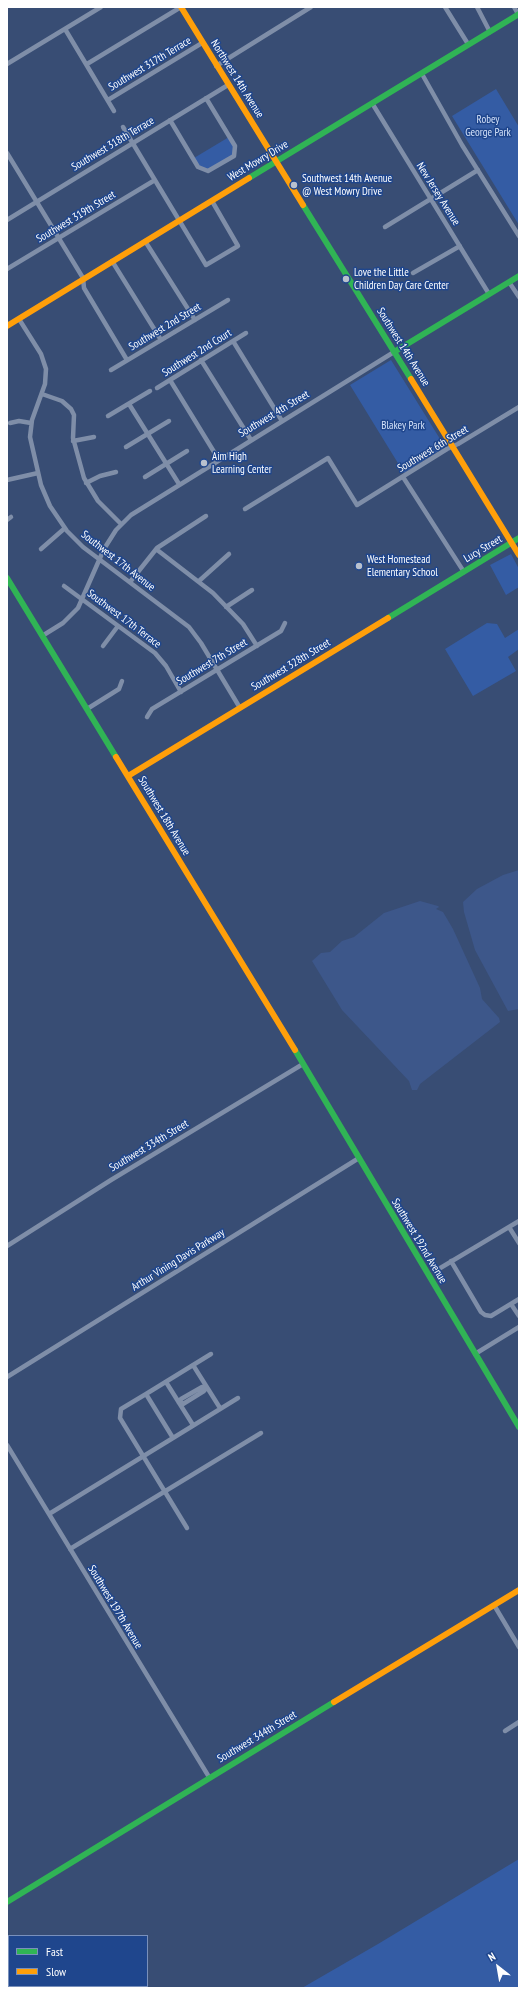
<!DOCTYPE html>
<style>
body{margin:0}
#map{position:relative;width:526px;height:1995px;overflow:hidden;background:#384d74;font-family:"PT Sans Narrow",sans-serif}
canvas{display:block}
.frame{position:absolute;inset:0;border:8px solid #fff;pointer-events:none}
.legend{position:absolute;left:8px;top:1935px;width:140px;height:52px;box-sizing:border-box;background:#1f468d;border:1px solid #7990bb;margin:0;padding:5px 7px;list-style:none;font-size:12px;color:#fff}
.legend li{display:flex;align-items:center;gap:8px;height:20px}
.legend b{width:20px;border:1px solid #7990bb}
.north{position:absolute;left:478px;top:1947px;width:40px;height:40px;-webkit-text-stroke:3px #1f468d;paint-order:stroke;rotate:329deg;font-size:11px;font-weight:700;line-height:16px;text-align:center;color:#fff}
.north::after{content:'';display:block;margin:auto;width:14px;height:18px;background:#fff;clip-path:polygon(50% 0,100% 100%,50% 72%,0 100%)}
</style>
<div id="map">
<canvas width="526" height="1995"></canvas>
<div class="frame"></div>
<ul class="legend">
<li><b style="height:5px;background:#30b455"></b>Fast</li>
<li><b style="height:5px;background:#ff9f0a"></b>Slow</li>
</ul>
<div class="north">N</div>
</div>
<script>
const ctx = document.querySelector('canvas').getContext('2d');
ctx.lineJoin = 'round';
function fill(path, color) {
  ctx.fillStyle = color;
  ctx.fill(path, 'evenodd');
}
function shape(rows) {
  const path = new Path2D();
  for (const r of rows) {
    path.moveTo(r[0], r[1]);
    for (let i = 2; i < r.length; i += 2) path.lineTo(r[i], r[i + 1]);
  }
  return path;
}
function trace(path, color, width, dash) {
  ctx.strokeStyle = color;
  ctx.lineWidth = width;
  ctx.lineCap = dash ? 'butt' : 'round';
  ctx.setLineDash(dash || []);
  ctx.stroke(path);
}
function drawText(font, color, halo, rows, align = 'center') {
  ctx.font = font + ' "PT Sans Narrow",sans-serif';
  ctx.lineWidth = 3;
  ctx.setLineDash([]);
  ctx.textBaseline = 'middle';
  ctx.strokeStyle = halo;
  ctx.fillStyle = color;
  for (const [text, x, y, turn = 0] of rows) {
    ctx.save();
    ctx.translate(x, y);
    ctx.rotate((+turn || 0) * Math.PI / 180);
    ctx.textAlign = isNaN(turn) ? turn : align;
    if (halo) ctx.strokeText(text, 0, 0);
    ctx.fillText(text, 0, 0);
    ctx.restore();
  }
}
fill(shape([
 [496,89,519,127,519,225,452,116],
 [229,137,234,146,233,155,208,171,199,167,194,158],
 [391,360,445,447,404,473,350,385],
 [511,554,519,569,519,587,506,595,490,565],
 [487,623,497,624,505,638,519,629,519,649,508,657,516,671,473,696,445,649],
 [519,1859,519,1988,302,1988,378,1944]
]), '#345ca4');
fill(shape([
 [519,870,519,1009,508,1011,475,950,464,912,463,902,477,889,503,875],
 [420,901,438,906,439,907,436,909,443,912,453,929,480,988,482,999,499,1018,500,1022,420,1084,417,1090,412,1090,409,1081,342,1010,312,961,321,953,330,952,342,941,354,937,384,913]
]), '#3d578a');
trace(shape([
 [445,7,468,44],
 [477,7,490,32],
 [514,7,518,14],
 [65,29,114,111],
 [7,64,101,7],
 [87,64,181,7],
 [216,66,311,7],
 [422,74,462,145,519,236],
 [108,100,202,43],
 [372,103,489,294],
 [170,120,198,167,208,171,234,156,235,146,206,98],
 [123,127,206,265,238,246,212,201],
 [7,153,83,278,84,288,127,360],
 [7,220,228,85],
 [385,227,478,170],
 [145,241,195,320],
 [112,261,161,340],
 [7,269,155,180],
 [413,273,460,246],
 [509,282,519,297],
 [19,319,41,354,46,369,45,384,32,420,30,437,41,485,50,506,67,531,83,547,189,627,201,643,240,708],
 [233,341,282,421],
 [201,360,251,440],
 [111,370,228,300],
 [170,380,219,460],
 [157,388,246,333],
 [42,394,62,401,71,409,74,415,73,438,84,478,98,501,121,524],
 [129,404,179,484],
 [108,416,150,391],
 [10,423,19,421,31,423],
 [73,441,94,437],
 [126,447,169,421],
 [145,477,187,451],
 [403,477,464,572],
 [7,480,38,473],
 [86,483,100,476,116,472],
 [245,509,328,458,357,505,447,449,458,444,519,407],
 [7,520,11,517],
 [41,549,65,528],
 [156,549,213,593,243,624,257,646],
 [199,581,229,554],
 [130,582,157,548,206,516],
 [64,586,155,653,166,666,181,692],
 [226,607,252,590],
 [42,636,63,623,78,608,104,549,116,530,131,515,394,352],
 [103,646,118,626],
 [87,709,119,689,122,681],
 [147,717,152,709,281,631,285,623],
 [509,1227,519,1243],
 [7,1246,111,1180,303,1064],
 [451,1261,481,1312,485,1315,491,1316,519,1299],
 [437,1270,519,1221],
 [511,1304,519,1316],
 [211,1354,146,1394,173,1438,238,1398],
 [475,1354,519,1327],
 [193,1365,220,1408],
 [7,1377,359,1158],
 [166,1382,193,1425],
 [146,1394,121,1409,120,1418,187,1528],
 [181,1402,183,1404,204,1391,207,1387],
 [179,1403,181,1399,202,1387,205,1388],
 [7,1445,209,1777],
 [49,1514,173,1438],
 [70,1549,261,1433],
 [494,1605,519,1647],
 [505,1731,519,1722]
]), '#7f8ea8', 4.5);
trace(shape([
 [249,178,519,14],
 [303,205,411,379],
 [394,352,519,276],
 [7,578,116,757],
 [388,618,519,538],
 [295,1050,519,1427],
 [7,1902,334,1702]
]), '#30b455', 6);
trace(shape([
 [181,7,303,205],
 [7,326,249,178],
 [411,379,519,555],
 [116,757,295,1050],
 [128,776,388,618],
 [334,1702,519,1590]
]), '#ff9f0a', 6);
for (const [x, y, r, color] of [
 [294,185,4,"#b9c1ce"],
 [346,279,4,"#b9c1ce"],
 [204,463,4,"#b9c1ce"],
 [359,566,4,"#b9c1ce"]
]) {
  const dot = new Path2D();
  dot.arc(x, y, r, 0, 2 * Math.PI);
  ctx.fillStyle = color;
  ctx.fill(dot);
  trace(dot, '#1f468d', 1.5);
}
drawText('11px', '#fff', '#1f468d', [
 ["Southwest 317th Terrace",150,64,-31],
 ["Northwest 14th Avenue",237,79,58],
 ["Southwest 318th Terrace",113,144,-31],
 ["West Mowry Drive",258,161,-31],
 ["New Jersey Avenue",438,194,58],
 ["Southwest 319th Street",76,217,-31],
 ["Southwest 2nd Street",165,327,-31],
 ["Southwest 14th Avenue",403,347,58],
 ["Southwest 2nd Court",197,353,-32],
 ["Southwest 4th Street",274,414,-31],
 ["Southwest 6th Street",433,449,-31],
 ["Lucy Street",483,549,-31],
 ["Southwest 17th Avenue",118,561,38],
 ["Southwest 17th Terrace",124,619,37],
 ["Southwest 7th Street",212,662,-31],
 ["Southwest 328th Street",291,665,-31],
 ["Southwest 18th Avenue",164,816,59],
 ["Southwest 334th Street",149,1146,-31],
 ["Southwest 192nd Avenue",419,1241,59],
 ["Arthur Vining Davis Parkway",178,1260,-32],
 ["Southwest 197th Avenue",115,1607,59],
 ["Southwest 344th Street",257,1737,-31]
]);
drawText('11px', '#d3e1f9', '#1f468d', [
 ["Robey",488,120],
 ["George Park",488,133],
 ["Blakey Park",403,426]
]);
drawText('11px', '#fff', '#1f468d', [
 ["Southwest 14th Avenue",302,179],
 ["@ West Mowry Drive",302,192],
 ["Love the Little",354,273],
 ["Children Day Care Center",354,286],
 ["Aim High",212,457],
 ["Learning Center",212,470],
 ["West Homestead",367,560],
 ["Elementary School",367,573]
], 'left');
</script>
